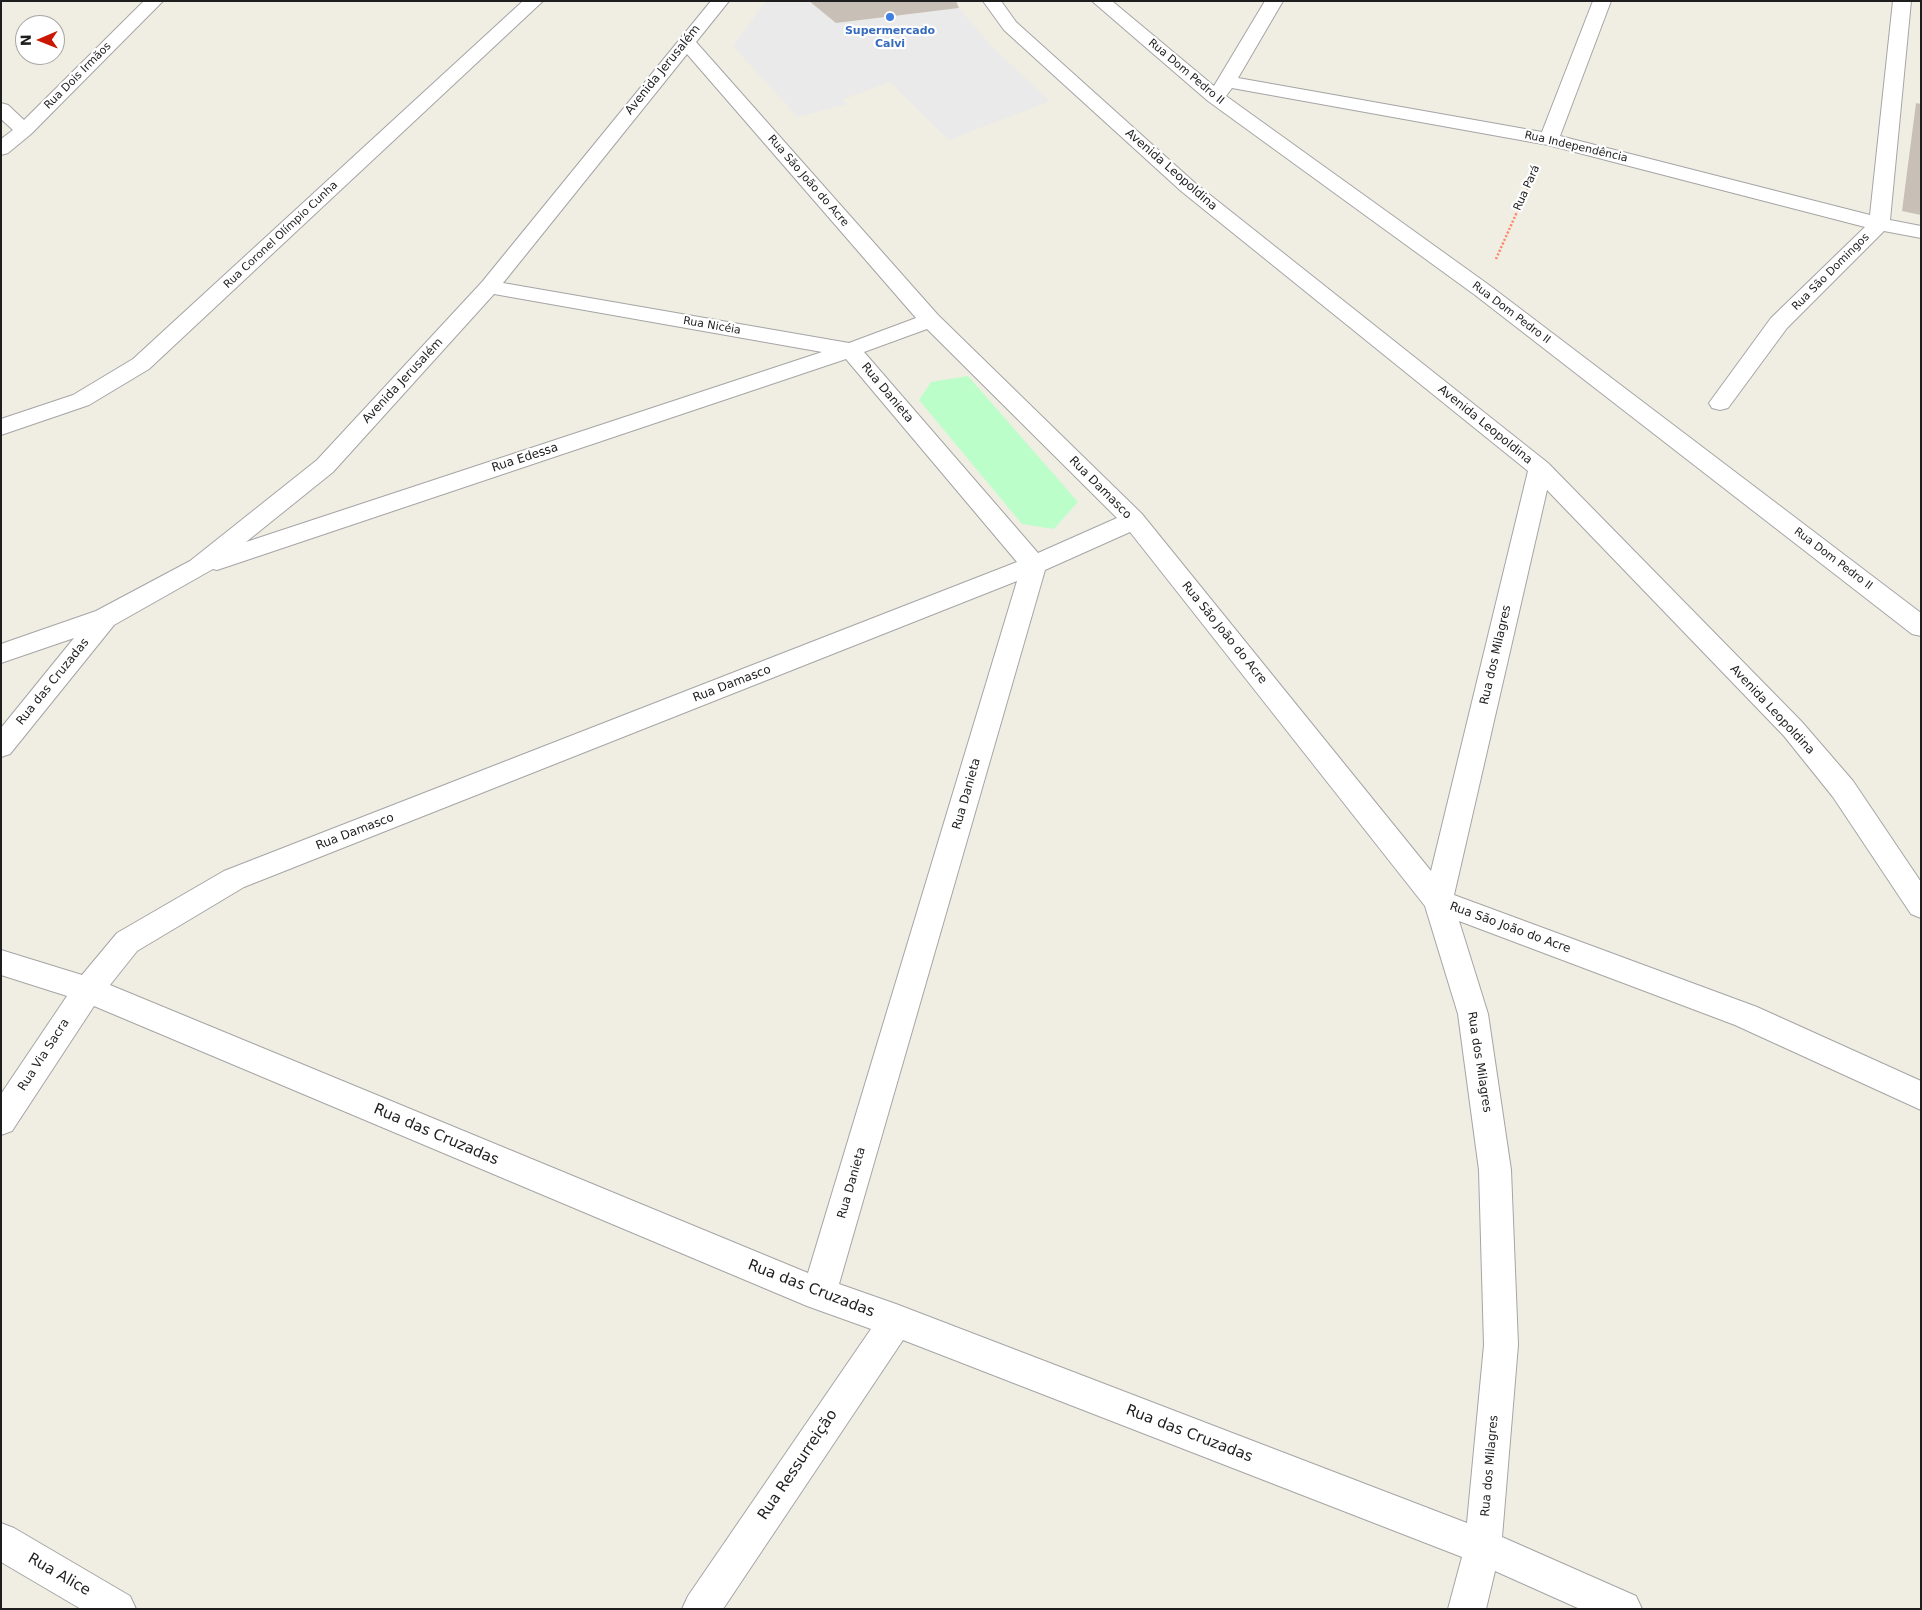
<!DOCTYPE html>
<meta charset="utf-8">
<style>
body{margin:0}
#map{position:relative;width:1922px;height:1610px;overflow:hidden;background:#f0ede3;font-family:"DejaVu Sans",sans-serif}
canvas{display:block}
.frame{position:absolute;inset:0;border:2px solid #1e1e1e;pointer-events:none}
.north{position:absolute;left:15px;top:15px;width:50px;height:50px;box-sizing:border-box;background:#fff;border:1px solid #a5a5a5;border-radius:50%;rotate:269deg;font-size:14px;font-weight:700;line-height:20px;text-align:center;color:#1e1e1e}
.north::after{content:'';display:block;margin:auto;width:18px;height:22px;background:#cc1700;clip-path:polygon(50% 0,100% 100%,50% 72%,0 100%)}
</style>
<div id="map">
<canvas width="1922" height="1610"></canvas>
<div class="frame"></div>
<div class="north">N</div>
</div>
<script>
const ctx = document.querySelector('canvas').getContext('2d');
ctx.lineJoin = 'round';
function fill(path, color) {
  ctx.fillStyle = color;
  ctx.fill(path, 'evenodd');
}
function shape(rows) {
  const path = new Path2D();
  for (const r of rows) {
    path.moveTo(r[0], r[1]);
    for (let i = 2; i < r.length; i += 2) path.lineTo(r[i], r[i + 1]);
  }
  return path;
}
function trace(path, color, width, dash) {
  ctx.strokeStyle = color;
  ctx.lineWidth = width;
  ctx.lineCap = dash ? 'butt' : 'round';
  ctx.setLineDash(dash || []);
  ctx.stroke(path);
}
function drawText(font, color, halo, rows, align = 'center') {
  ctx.font = font + ' "DejaVu Sans",sans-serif';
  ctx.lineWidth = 4.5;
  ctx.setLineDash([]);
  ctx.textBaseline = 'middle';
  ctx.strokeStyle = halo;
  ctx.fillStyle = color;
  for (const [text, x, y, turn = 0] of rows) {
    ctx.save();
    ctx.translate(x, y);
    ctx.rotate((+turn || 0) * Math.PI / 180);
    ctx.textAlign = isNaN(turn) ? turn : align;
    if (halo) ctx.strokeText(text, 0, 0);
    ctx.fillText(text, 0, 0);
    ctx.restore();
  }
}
fill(shape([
 [968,376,1078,502,1054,529,1022,524,919,400,931,382]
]), '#bcfec9');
fill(shape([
 [766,1,809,1,837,23,959,8,991,46,1050,101,949,140,890,82,842,100,847,104,798,117,733,46]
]), '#eaeaea');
fill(shape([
 [809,1,956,1,959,8,836,23],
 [1916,103,1921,104,1921,215,1902,211]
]), '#c8c0b6');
const minor = shape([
 [144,1,163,1,31,134,8,153,1,155,1,139,13,130,1,119,1,103,8,105,24,120,144,1],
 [523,1,543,1,149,369,89,405,1,435,1,419,73,395,133,359,523,1],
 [711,1,729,1,696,42,938,315,1142,514,1431,871,1528,471,1181,191,1004,30,983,1,1001,1,1016,22,1195,183,1548,463,1802,722,1853,781,1921,882,1921,918,1911,914,1833,797,1784,736,1547,490,1454,895,1757,1007,1921,1081,1921,1110,1735,1025,1459,921,1488,1014,1511,1170,1518,1345,1502,1537,1636,1596,1642,1609,1580,1609,1495,1571,1486,1609,1448,1609,1462,1557,903,1340,723,1609,682,1609,688,1596,871,1329,807,1306,94,1006,12,1131,1,1135,1,1094,67,996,1,975,1,950,82,975,117,933,224,871,1017,562,846,359,226,567,217,570,213,569,114,625,10,754,1,757,1,728,74,638,1,663,1,644,96,611,190,561,317,460,482,282,711,1],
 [687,54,916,318,849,343,503,283,687,54],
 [494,294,822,352,246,542,333,472,494,294],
 [927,329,1117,518,1038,553,864,352,927,329],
 [1130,532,1425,906,1458,1014,1479,1170,1484,1345,1467,1523,896,1304,839,1284,1045,570,1130,532],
 [1017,581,808,1273,110,985,137,951,244,887,1017,581],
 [1092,1,1112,1,1214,86,1265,1,1283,1,1238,78,1542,132,1593,1,1611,1,1560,136,1870,215,1893,1,1911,1,1890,220,1921,226,1921,238,1884,231,1787,328,1728,408,1720,410,1712,408,1709,403,1771,318,1865,227,1548,145,1232,88,1226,96,1489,285,1921,613,1921,636,1912,634,1475,295,1208,101,1092,1],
 [1,1523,14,1528,130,1596,136,1609,81,1609,1,1562,1,1523]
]);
trace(minor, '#a5a5a5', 2);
trace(shape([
 [1496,259,1537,167]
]), '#ff8665', 2.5, [2, 2]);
fill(minor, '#fff');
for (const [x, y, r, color] of [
 [890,17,5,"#3f7fe0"]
]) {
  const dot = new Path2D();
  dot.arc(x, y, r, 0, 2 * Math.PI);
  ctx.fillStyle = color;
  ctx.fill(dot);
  trace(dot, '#fff', 2);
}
drawText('bold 11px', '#366cbe', '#fff', [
 ["Supermercado",890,31],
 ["Calvi",890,44]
]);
drawText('11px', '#1e1e1e', '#fff', [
 ["Rua Dom Pedro II",1186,72,40],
 ["Rua Dois Irmãos",78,76,-45],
 ["Rua Independência",1576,147,13],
 ["Rua São João do Acre",808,181,49],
 ["Rua Pará",1527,188,-66],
 ["Rua Coronel Olímpio Cunha",281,235,-43],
 ["Rua São Domingos",1831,272,-45],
 ["Rua Dom Pedro II",1511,313,37],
 ["Rua Nicéia",712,326,10],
 ["Rua Dom Pedro II",1833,559,37]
]);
drawText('12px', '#1e1e1e', '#fff', [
 ["Avenida Jerusalém",663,70,-51],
 ["Avenida Leopoldina",1171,170,41],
 ["Avenida Jerusalém",403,381,-47],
 ["Rua Danieta",887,393,50],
 ["Avenida Leopoldina",1485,425,39],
 ["Rua Edessa",525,458,-18],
 ["Rua Damasco",1100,488,45],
 ["Rua São João do Acre",1224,633,51],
 ["Rua dos Milagres",1496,655,-77],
 ["Rua das Cruzadas",53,682,-51],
 ["Rua Damasco",732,684,-21],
 ["Avenida Leopoldina",1772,710,47],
 ["Rua Danieta",967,794,-74],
 ["Rua Damasco",355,832,-21],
 ["Rua São João do Acre",1510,928,20],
 ["Rua Via Sacra",44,1055,-57],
 ["Rua dos Milagres",1479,1062,81],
 ["Rua Danieta",852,1183,-74],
 ["Rua dos Milagres",1490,1466,-85]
]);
drawText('15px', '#1e1e1e', '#fff', [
 ["Rua das Cruzadas",436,1135,23],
 ["Rua das Cruzadas",811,1289,21],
 ["Rua das Cruzadas",1189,1434,21],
 ["Rua Ressurreição",798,1465,-56],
 ["Rua Alice",59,1575,30]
]);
</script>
